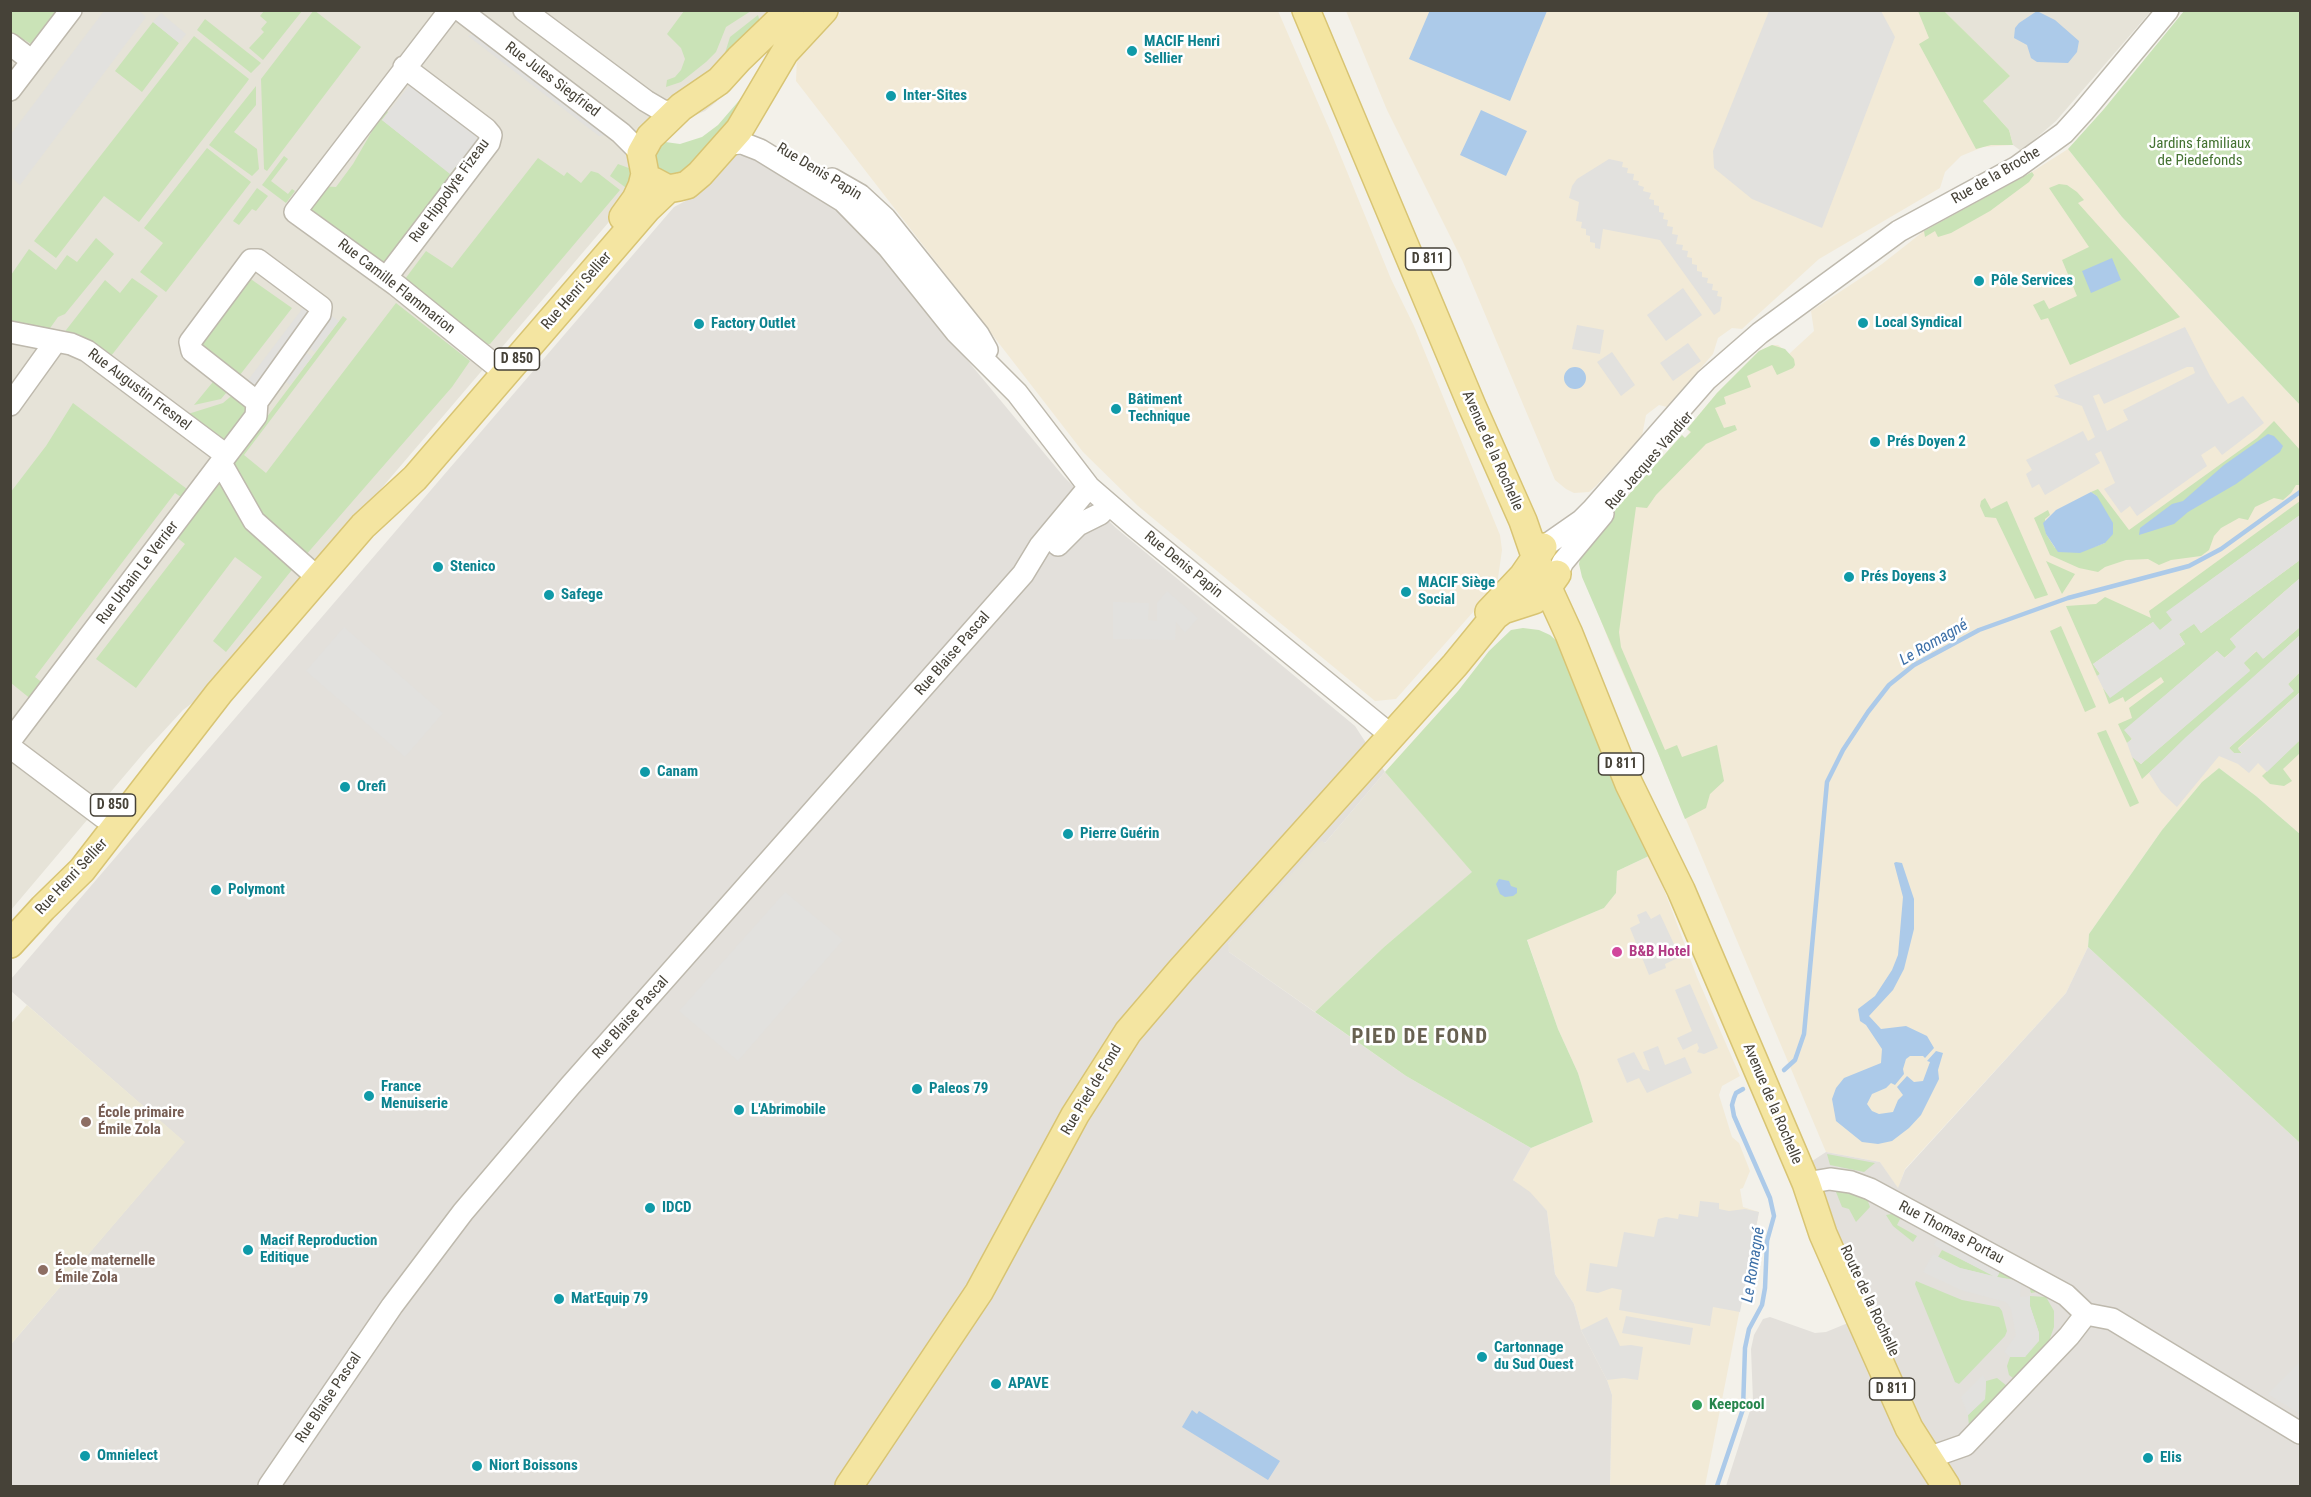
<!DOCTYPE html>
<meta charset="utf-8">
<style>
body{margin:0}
#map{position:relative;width:2311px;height:1497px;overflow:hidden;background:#f3f1ea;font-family:"Roboto Condensed",sans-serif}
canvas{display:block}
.frame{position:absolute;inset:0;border:12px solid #464238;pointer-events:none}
</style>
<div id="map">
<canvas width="2311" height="1497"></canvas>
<div class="frame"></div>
</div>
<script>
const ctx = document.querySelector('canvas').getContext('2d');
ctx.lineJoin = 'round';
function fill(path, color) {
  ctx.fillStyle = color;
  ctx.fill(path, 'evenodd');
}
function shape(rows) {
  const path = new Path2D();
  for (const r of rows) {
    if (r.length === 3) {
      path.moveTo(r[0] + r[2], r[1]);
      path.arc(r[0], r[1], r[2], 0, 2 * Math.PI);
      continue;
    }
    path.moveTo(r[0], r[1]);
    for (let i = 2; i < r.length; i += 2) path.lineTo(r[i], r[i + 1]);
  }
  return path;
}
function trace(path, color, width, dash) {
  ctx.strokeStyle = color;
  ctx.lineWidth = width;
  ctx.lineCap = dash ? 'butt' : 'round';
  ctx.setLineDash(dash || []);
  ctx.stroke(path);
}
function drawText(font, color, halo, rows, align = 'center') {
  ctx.font = font + ' "Roboto Condensed",sans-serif';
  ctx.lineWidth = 5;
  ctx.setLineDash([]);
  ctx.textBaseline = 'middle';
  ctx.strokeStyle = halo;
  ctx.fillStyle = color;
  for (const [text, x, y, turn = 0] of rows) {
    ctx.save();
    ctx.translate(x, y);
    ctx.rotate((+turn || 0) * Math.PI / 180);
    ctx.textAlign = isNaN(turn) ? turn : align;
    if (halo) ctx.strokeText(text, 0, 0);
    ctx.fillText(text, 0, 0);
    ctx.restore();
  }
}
fill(shape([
 [11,11,797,11,716,102,705,111,681,121,634,170,620,209,368,504,199,698,183,710,147,749,11,910],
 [1944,11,2151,11,2056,121,2021,151,2013,145,2009,130,1983,101,2009,76],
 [1385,772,1473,872,1384,947,1315,1012,1229,952,1227,945,1321,840,1325,843]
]), '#e6e3d8');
fill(shape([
 [842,11,1278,11,1332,135,1391,279,1414,326,1500,535,1502,550,1497,585,1396,699,1375,701,1138,506,1083,452,796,81,797,56],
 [1346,11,1944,11,2010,76,1983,101,2009,130,2013,145,1983,147,1961,156,1945,172,1940,188,1819,259,1742,329,1732,328,1718,338,1713,354,1667,407,1659,405,1646,415,1642,436,1596,486,1589,492,1574,493,1566,489,1555,480,1463,262,1387,110],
 [2068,149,2122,217,2300,405,2300,834,2256,796,2219,768,2202,782,2162,830,2089,934,2088,947,2066,993,1905,1169,1898,1189,1880,1162,1826,1152,1658,753,1612,649,1579,564,1590,538,1682,435,1685,438,1690,432,1687,429,1717,393,1759,351,1772,345,1778,345,1789,354,1814,331,1811,311,1882,264,1924,231,2032,172],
 [1651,855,1697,977,1740,1076,1722,1086,1719,1095,1732,1137,1739,1143,1750,1171,1743,1188,1740,1189,1743,1207,1759,1212,1705,1486,1610,1486,1612,1395,1607,1380,1581,1330,1574,1304,1555,1274,1547,1211,1513,1180,1531,1148,1593,1122,1578,1073,1558,1029,1527,939,1604,908,1616,893,1617,871]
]), '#f2ead7');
fill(shape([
 [745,155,828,202,852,221,1064,477,1116,528,1355,726,1385,772,1325,843,1321,841,1228,944,1229,952,1406,1076,1531,1148,1513,1180,1530,1192,1547,1211,1555,1274,1574,1304,1581,1330,1607,1380,1612,1395,1610,1486,11,1486,11,1342,12,1343,184,1142,11,991,11,979,674,207,697,195,736,156],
 [2088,947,2300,1143,2300,1486,1726,1486,1753,1401,1751,1349,1754,1335,1763,1319,1770,1317,1815,1333,1826,1332,1860,1318,1800,1169,1826,1152,1880,1162,1898,1188,1905,1170,2066,993]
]), '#e3e0db');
fill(shape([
 [27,1005,185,1142,12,1343,10,1025]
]), '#ebe7d5');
fill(shape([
 [314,10,361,47,267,171,264,169,261,79],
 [13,11,63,11,34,46,25,40,20,44,11,37,10,14],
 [264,11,302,11,263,60,249,48,264,32,261,29,267,22,260,16],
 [684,11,751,11,726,27,716,52,706,62,681,82,666,87,667,80,675,77,681,70,685,59,681,48,667,34],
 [1918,11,1944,11,2010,76,1983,101,2009,130,2013,145,1991,145,1976,149,1919,44,1929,38],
 [2184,11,2300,11,2300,405,2122,217,2068,149,2104,109],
 [758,15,760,22,719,69,694,82,709,71,725,53,730,37],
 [205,19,261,63,251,73,197,30],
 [153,22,179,43,142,92,115,71],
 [194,36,249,79,247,82,139,222,104,196,56,258,34,241],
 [256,86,256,105,234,132,257,149,259,169,252,176,209,145],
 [743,96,736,118,675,180,655,171,653,148,658,141,680,144,702,137,718,125],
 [387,111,388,112,382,120,424,153,450,173,458,164,462,168,386,267,308,216,321,186,336,187,353,164,375,126],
 [207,148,251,182,166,292,140,272,163,243,144,228],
 [284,156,288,159,271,181,288,194,292,189,295,191,286,203,262,185],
 [538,158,564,176,567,172,581,183,591,171,598,173,620,190,490,344,485,345,402,283,426,251,452,268],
 [618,164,634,170,629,190,610,176],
 [2032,172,2034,175,2029,182,1990,211,1951,233,1938,237,1935,231,1925,237,1924,231],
 [2059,184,2067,185,2077,192,2084,200,2078,203,2180,317,2070,365,2048,318,2041,320,2033,305,2044,300,2049,309,2077,296,2062,260,2089,247,2049,188],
 [257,188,268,196,256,211,252,209,239,225,233,221],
 [96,238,114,254,65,314,58,317,48,331,11,323,11,275,29,249,56,270,67,255,77,262],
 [245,275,292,308,236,380,204,355,198,336],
 [132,278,158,296,111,356,63,334,105,280,120,293],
 [396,303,470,361,452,387,305,556,268,525,233,462,343,316,347,319,244,455,266,473],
 [1772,345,1785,349,1794,359,1795,365,1793,368,1777,375,1772,365,1747,376,1751,387,1724,397,1726,404,1715,408,1724,428,1735,425,1737,430,1706,444,1656,495,1647,508,1636,507,1619,632,1621,647,1665,750,1677,745,1682,757,1717,745,1724,781,1710,794,1706,808,1685,819,1658,753,1582,577,1579,564,1581,555,1590,538,1682,435,1685,438,1691,432,1687,429,1717,393,1759,351],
 [217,377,231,387,221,399,194,405],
 [236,392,251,407,225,441,218,439,188,414,223,403],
 [73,403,187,489,181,497,175,493,35,677,44,684,32,700,11,683,10,493,46,446],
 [2274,421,2300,450,2300,485,2296,485,2291,493,2283,500,2274,498,2255,507,2248,520,2239,518,2221,528,2214,536,2209,550,2201,556,2171,560,2159,565,2148,559,2126,560,2105,567,2098,572,2079,568,2050,555,2034,518,2048,510,2050,515,2045,519,2046,534,2055,548,2094,547,2105,543,2097,496,2091,492,2098,489,2129,530,2257,438],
 [219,482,224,483,295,566,226,652,213,641,262,577,235,557,136,688,96,659,185,544,175,536],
 [1985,498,1991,509,2007,501,2048,595,2035,599,1996,518,1985,517,1980,506,1981,501],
 [2300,501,2300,515,2167,612,2173,620,2159,631,2153,622,2093,664,2100,674,2097,676,2066,606,2096,604,2105,597,2151,618,2149,611],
 [2300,560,2300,578,2230,639,2237,647,2224,658,2217,651,2125,730,2132,739,2127,743,2118,724,2132,718,2129,708,2164,682,2161,677,2125,702,2123,697,2109,704,2103,688,2110,697,2185,644,2179,634,2194,623,2201,633],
 [2046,561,2075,574,2062,594],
 [2061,626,2096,707,2085,712,2050,631],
 [2300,627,2300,635,2142,779,2132,757,2141,764,2250,670,2243,663,2257,651,2264,658],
 [1523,628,1539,630,1550,635,1559,643,1651,855,1617,871,1616,893,1604,908,1527,940,1558,1029,1578,1073,1593,1122,1531,1148,1406,1076,1315,1012,1384,947,1472,872,1385,772,1458,691,1489,651,1511,630],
 [2299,673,2300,692,2238,748,2242,754,2234,753,2229,748,2293,691,2288,684],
 [2106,730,2139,803,2130,807,2097,733],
 [2300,740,2300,753,2283,769,2292,781,2284,786,2270,784,2262,776],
 [2219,768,2256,796,2300,834,2300,1143,2088,947,2089,934,2162,830,2202,782],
 [1827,1154,1875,1163,1864,1172,1830,1165],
 [1834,1187,1866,1196,1870,1207,1856,1222,1849,1209,1842,1207],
 [1891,1214,1902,1215,1897,1225,1917,1236,1913,1242,1893,1226,1886,1215],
 [1942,1250,1997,1277,2002,1268,2039,1288,2037,1292,2031,1293,2029,1286,2016,1280,1997,1277,1960,1268,1938,1257],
 [1916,1281,1962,1300,1999,1307,2002,1311,2007,1331,2005,1336,1959,1384,1955,1382,1915,1284],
 [2030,1296,2046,1297,2054,1311,2054,1327,2049,1341,2013,1378,2009,1375,2007,1366,2010,1357,2025,1357,2039,1333,2030,1306],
 [1997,1378,2007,1386,1969,1426,1968,1415,1985,1399,1986,1381]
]), '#cae3b7');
fill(shape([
 [104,11,139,11,146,17,20,185,11,177,11,134],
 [1769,11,1881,11,1895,37,1822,228,1752,199,1714,168,1713,151],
 [161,13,186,34,179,43,153,22],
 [481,32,614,134,599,136,468,36],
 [413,81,481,134,450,174,382,120],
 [1609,159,1623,162,1622,167,1628,168,1627,173,1634,174,1633,180,1639,181,1638,185,1644,187,1643,191,1651,193,1649,199,1654,200,1654,205,1659,206,1659,212,1664,213,1663,219,1668,220,1667,226,1673,227,1672,234,1678,235,1676,244,1683,245,1682,250,1688,251,1687,257,1692,258,1692,264,1697,265,1697,271,1702,272,1702,277,1708,278,1707,283,1713,284,1712,290,1718,291,1717,296,1722,297,1720,311,1714,315,1660,240,1603,229,1600,249,1595,248,1595,243,1590,242,1590,236,1586,235,1586,229,1581,228,1582,222,1576,221,1579,202,1569,198,1572,186,1577,179],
 [1683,288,1702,315,1666,341,1647,315],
 [306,304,312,311,255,389,242,388],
 [330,315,339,321,315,352,306,346],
 [1577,325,1604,330,1600,354,1572,349],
 [2185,327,2210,376,2228,404,2243,396,2264,423,2222,455,2215,446,2201,455,2207,466,2137,516,2130,506,2121,513,2104,489,2115,483,2101,451,2095,454,2100,463,2045,495,2039,484,2032,488,2026,474,2032,470,2026,460,2083,431,2088,441,2095,437,2082,406,2054,396,2059,395,2054,385],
 [2187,367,2193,367,2195,373,2123,410,2128,420,2107,431,2093,396,2099,394,2104,404],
 [1688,343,1701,361,1673,381,1660,363],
 [303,350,312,357,290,385,281,378],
 [1612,352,1635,385,1621,396,1597,362],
 [2300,515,2300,560,2201,633,2194,624,2179,634,2185,644,2110,698,2103,688,2097,676,2100,674,2093,664,2153,622,2160,630,2172,620,2166,612],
 [2300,578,2300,627,2263,659,2256,651,2244,663,2250,671,2141,764,2132,757,2127,743,2132,739,2124,730,2217,651,2225,658,2236,647,2230,639],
 [1167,591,1198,618,1185,633,1176,622,1175,640,1113,639,1113,602,1149,603,1148,620,1157,621,1157,603],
 [344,627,443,713,405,757,306,671],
 [2300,635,2300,675,2299,673,2288,684,2294,691,2229,748,2234,753,2242,753,2238,749,2300,692,2300,740,2267,772,2258,763,2249,773,2238,764,2219,756,2177,807,2161,792,2149,773,2186,737],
 [785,892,843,940,738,1061,679,1011],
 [1646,911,1651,919,1660,914,1680,957,1665,964,1666,968,1649,975,1630,928,1640,923,1637,915],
 [1690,984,1718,1048,1704,1054,1697,1052,1699,1048,1697,1043,1683,1050,1677,1038,1692,1031,1675,990],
 [1658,1046,1665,1065,1685,1057,1692,1073,1647,1093,1639,1078,1627,1083,1617,1059,1634,1052,1643,1069,1650,1071,1643,1052],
 [1700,1201,1719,1203,1719,1209,1729,1211,1745,1209,1759,1212,1740,1312,1713,1307,1710,1326,1619,1310,1622,1290,1612,1288,1598,1293,1586,1291,1590,1263,1617,1267,1624,1232,1654,1237,1658,1219,1666,1217,1678,1219,1679,1214,1698,1217],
 [1943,1228,2002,1268,1997,1277,2021,1282,2020,1297,2030,1296,2030,1306,2039,1333,2039,1341,2025,1357,2010,1357,2004,1352,2016,1335,2011,1309,2006,1302,1961,1290,1923,1272,1933,1254,1960,1268,1993,1276,1934,1245],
 [1626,1316,1693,1328,1690,1345,1622,1333],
 [1607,1317,1620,1346,1631,1345,1643,1347,1638,1380,1624,1378,1607,1380,1581,1330],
 [2300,1362,2300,1414,2268,1394],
 [1983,1375,1986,1381,1985,1399,1968,1415,1961,1397]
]), '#e2e1de');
fill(shape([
 [1430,10,1547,11,1510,101,1409,59],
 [2037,11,2055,20,2079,41,2077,52,2068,63,2037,62,2031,58,2027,45,2014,38,2015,28,2019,23],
 [1481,110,1527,131,1506,176,1460,155],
 [2112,258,2121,280,2091,293,2082,271],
 [1575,378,11],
 [2268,434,2274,436,2283,446,2280,452,2236,484,2188,512,2174,524,2139,535,2140,528,2172,504,2183,501,2224,465],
 [2091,492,2097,496,2113,523,2113,534,2105,543,2080,553,2058,552,2046,534,2043,523,2056,510],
 [1896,862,1902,863,1914,899,1914,929,1904,969,1893,990,1869,1016,1881,1029,1906,1026,1927,1036,1934,1048,1925,1058,1923,1056,1910,1056,1906,1059,1903,1069,1904,1074,1895,1085,1891,1083,1886,1088,1872,1094,1867,1104,1872,1111,1879,1114,1893,1112,1898,1100,1903,1095,1897,1087,1907,1076,1914,1082,1923,1081,1930,1062,1927,1061,1936,1051,1943,1053,1938,1070,1939,1079,1921,1115,1909,1128,1892,1141,1878,1144,1862,1142,1836,1121,1832,1099,1836,1088,1844,1078,1881,1063,1882,1049,1866,1025,1860,1021,1858,1009,1875,996,1892,970,1898,955,1903,897,1894,863],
 [1499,879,1509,881,1511,886,1517,888,1517,893,1513,896,1505,897,1500,894,1496,884],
 [1192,1410,1197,1414,1199,1411,1280,1461,1268,1480,1182,1427]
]), '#accae9');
trace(shape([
 [1784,1070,1795,1060,1804,1034,1827,782,1843,750,1868,712,1889,685,1914,665,1979,630,2068,598,2189,566,2221,549,2300,492],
 [1717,1486,1743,1409,1745,1348,1749,1329,1762,1305,1765,1288,1767,1241,1774,1216,1770,1198,1734,1116,1732,1105,1734,1098,1736,1093,1743,1089]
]), '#accae9', 4.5);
const minor = shape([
 [450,10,295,212,396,285,495,365],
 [460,10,621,133,641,153],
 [524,10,646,101,663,111,675,112],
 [10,44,32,61],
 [10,90,71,10],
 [729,144,742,143,760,150,843,201,888,247,956,332,1017,393,1089,487,1133,525,1392,736],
 [832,179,860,195,885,218,978,334,987,350],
 [386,278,489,143,491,135,486,129,404,67],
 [10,332,71,344,87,351,226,455],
 [10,405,56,341],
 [221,463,254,521,318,578],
 [1549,543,1582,520,1593,509,1706,380,1760,333,1899,231,2017,167,2064,133,2083,112,2168,10],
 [1058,545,1078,525,1100,514,1109,505],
 [1559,570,1563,562,1603,514],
 [10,741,256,416,257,402,320,314,321,307,258,260,251,260,190,342,192,351,257,402],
 [10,747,103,817],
 [1806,1183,1830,1179,1851,1182,1870,1189,2066,1295,2086,1314,2112,1319,2300,1433],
 [1928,1458,1965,1445,2069,1336,2086,1314],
 [269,1486,392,1306,463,1212,570,1086,1023,574,1040,546,1089,487]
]);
const major = shape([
 [1306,10,1472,406,1523,521,1541,573,1569,634,1629,784,1681,890,1806,1183,1823,1234,1860,1318,1909,1428,1946,1486],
 [653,181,668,189,679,187,687,185,700,174,739,130,785,52,824,10],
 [623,217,636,199,642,186,645,174,641,153,650,137,681,107,719,81,739,59,790,10],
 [1489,612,1523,576,1543,547],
 [10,944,43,908,82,870,219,693,363,526,415,478,647,209,668,189],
 [849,1486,979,1292,1075,1115,1128,1032,1181,970,1455,665,1495,616,1503,610,1534,600,1547,588,1557,574]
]);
trace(minor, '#beb9ad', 24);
trace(major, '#d8c473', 30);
trace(minor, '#fff', 21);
trace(major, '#f4e5a1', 27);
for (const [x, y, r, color] of [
 [1132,51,6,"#0f9aa8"],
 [891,96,6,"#0f9aa8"],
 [1979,281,6,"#0f9aa8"],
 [1863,323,6,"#0f9aa8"],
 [699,324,6,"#0f9aa8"],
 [1116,409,6,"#0f9aa8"],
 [1875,442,6,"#0f9aa8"],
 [438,567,6,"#0f9aa8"],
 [1849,577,6,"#0f9aa8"],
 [1406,592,6,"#0f9aa8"],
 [549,595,6,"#0f9aa8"],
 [645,772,6,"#0f9aa8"],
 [345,787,6,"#0f9aa8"],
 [1068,834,6,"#0f9aa8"],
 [216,890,6,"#0f9aa8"],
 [1617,952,6,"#d1479c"],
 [917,1089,6,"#0f9aa8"],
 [369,1096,6,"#0f9aa8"],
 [739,1110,6,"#0f9aa8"],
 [86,1122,6,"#8d6e63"],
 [650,1208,6,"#0f9aa8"],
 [248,1250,6,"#0f9aa8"],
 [43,1270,6,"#8d6e63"],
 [559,1299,6,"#0f9aa8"],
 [1482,1357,6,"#0f9aa8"],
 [996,1384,6,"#0f9aa8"],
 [1697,1405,6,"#2e9e5b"],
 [85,1456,6,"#0f9aa8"],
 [2148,1458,6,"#0f9aa8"],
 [477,1466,6,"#0f9aa8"]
]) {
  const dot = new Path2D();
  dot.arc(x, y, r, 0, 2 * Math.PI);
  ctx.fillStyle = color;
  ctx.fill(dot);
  trace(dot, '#fff', 2);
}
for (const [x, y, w] of [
 [1428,259,45],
 [517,359,45],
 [1621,764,45],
 [113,805,45],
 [1892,1389,45]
]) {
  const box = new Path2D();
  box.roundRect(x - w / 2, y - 11, w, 22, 4.5);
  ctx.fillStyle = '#fff';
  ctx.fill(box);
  trace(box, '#464238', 1.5);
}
drawText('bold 14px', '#464238', null, [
 ["D 811",1428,259],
 ["D 850",517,359],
 ["D 811",1621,764],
 ["D 850",113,805],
 ["D 811",1892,1389]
]);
drawText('bold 15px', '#0d838f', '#fff', [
 ["MACIF Henri",1144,42],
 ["Sellier",1144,59],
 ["Inter-Sites",903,96],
 ["Pôle Services",1991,281],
 ["Local Syndical",1875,323],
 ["Factory Outlet",711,324],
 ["Bâtiment",1128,400],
 ["Technique",1128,417],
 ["Prés Doyen 2",1887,442],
 ["Stenico",450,567],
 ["Prés Doyens 3",1861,577],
 ["MACIF Siège",1418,583],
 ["Social",1418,600],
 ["Safege",561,595],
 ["Canam",657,772],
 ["Orefi",357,787],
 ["Pierre Guérin",1080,834],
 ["Polymont",228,890],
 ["France",381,1087],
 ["Menuiserie",381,1104],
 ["Paleos 79",929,1089],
 ["L'Abrimobile",751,1110],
 ["IDCD",662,1208],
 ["Macif Reproduction",260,1241],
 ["Editique",260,1258],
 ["Mat'Equip 79",571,1299],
 ["Cartonnage",1494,1348],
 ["du Sud Ouest",1494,1365],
 ["APAVE",1008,1384],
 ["Omnielect",97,1456],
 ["Elis",2160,1458],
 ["Niort Boissons",489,1466]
], 'left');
drawText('15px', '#464238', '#fff', [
 ["Rue Jules Siegfried",552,80,37],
 ["Rue Denis Papin",819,172,31],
 ["Rue de la Broche",1996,176,-30],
 ["Rue Hippolyte Fizeau",450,191,-54],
 ["Rue Camille Flammarion",396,287,38],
 ["Rue Henri Sellier",577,291,-49],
 ["Rue Augustin Fresnel",139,390,37],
 ["Avenue de la Rochelle",1492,451,66],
 ["Rue Jacques Vandier",1650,461,-49],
 ["Rue Denis Papin",1183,565,39],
 ["Rue Urbain Le Verrier",138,573,-53],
 ["Rue Blaise Pascal",953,654,-49],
 ["Rue Henri Sellier",72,877,-47],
 ["Rue Blaise Pascal",631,1018,-48],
 ["Rue Pied de Fond",1092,1090,-59],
 ["Avenue de la Rochelle",1772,1104,67],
 ["Rue Thomas Portau",1951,1233,28],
 ["Route de la Rochelle",1869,1301,65],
 ["Rue Blaise Pascal",329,1398,-56]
]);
drawText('15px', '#437231', '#fff', [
 ["Jardins familiaux",2200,144],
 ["de Piedefonds",2200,161]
]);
drawText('bold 15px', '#b23c85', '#fff', [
 ["B&B Hotel",1629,952]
], 'left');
drawText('bold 15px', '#785e54', '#fff', [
 ["École primaire",98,1113],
 ["Émile Zola",98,1130],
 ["École maternelle",55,1261],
 ["Émile Zola",55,1278]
], 'left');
drawText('bold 15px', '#27864d', '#fff', [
 ["Keepcool",1709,1405]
], 'left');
drawText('italic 16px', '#3c6fa7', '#fff', [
 ["Le Romagné",1934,643,-30],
 ["Le Romagné",1754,1265,-81]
]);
ctx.letterSpacing = '1.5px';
drawText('bold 21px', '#686151', '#fff', [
 ["PIED DE FOND",1420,1038]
]);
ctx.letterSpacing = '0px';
</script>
